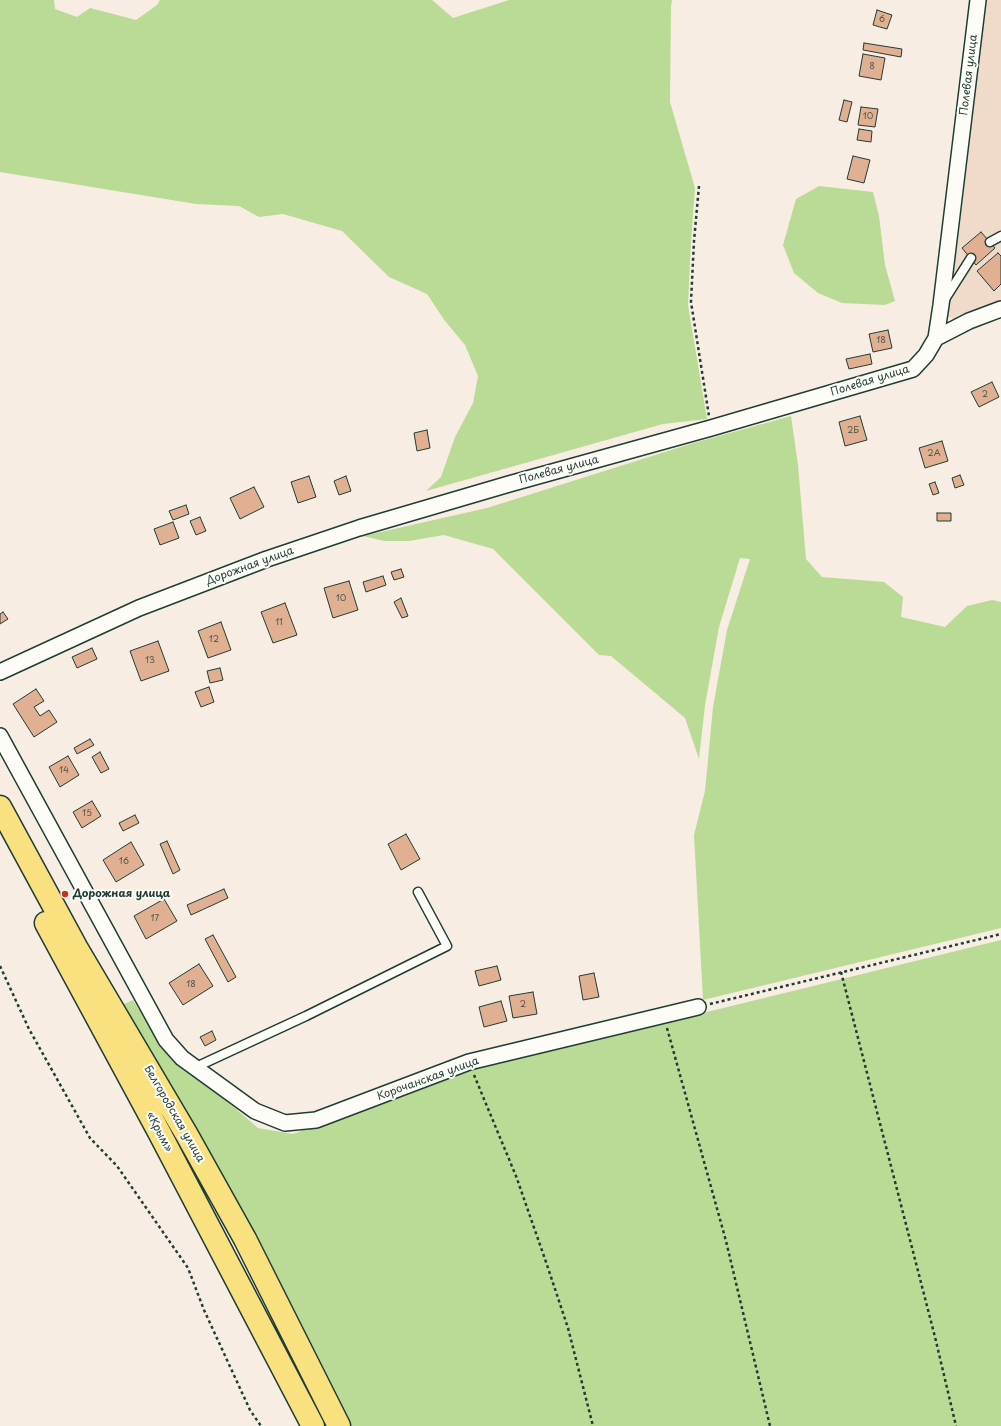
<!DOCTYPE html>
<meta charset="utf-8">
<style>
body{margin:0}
canvas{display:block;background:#f7ede3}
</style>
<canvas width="1001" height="1426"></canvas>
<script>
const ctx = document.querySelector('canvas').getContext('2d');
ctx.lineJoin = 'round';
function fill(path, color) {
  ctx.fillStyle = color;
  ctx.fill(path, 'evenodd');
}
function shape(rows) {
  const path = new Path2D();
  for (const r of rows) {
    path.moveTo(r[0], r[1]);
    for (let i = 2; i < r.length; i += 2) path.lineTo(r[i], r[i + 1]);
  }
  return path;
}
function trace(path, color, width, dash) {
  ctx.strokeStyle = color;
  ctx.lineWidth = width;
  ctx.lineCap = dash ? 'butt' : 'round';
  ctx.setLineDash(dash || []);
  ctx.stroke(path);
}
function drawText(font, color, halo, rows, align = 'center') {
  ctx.font = font + ' "Playpen Sans",sans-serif';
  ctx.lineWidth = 4;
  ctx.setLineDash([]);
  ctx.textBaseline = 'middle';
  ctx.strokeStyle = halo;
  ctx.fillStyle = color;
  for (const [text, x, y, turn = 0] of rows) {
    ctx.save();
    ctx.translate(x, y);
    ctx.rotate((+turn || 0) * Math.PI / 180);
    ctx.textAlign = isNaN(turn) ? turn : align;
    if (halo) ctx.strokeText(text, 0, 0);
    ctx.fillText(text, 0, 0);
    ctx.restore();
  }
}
fill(shape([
 [981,0,1001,0,1001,306,959,322,947,316]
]), '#f0dbcb');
fill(shape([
 [0,0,54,0,55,9,77,17,90,8,136,20,157,5,160,0,432,0,453,18,509,0,672,0,671,7,670,102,695,188,691,242,688,305,707,419,663,424,426,491,441,477,455,437,473,403,478,376,465,345,445,321,427,294,389,277,342,231,283,214,259,217,239,206,196,204,0,172],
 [819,186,873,192,879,216,885,265,895,301,885,305,842,303,818,293,794,273,783,245,796,199],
 [791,416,798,465,806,559,822,577,884,582,903,597,901,617,945,627,967,606,992,600,1001,602,1001,928,703,1000,694,835,705,791,713,707,727,630,750,559,740,558,719,627,705,705,699,759,685,718,611,656,599,655,493,549,444,535,409,541,384,541,363,536,487,508,690,444],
 [1001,940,1001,1426,347,1426,124,1004,133,1000,154,1034,174,1059,213,1089,258,1128,293,1134,470,1070]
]), '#badb95');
const building = shape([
 [877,10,892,15,887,29,873,25,877,10],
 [864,43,902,49,901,57,863,50,864,43],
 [863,54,885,58,881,80,859,76,863,54],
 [844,100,852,102,847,122,839,120,844,100],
 [861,107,878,109,875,127,858,125,861,107],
 [859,129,872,131,871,142,857,140,859,129],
 [853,156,870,160,864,183,847,179,853,156],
 [981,232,995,248,976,265,962,248,981,232],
 [998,253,1001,256,1001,284,994,291,977,271,998,253],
 [888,330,892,348,873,352,869,334,888,330],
 [870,354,872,364,849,369,846,359,870,354],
 [992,382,999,397,979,407,971,392,992,382],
 [860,416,867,440,845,446,839,422,860,416],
 [427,430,430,448,417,451,414,433,427,430],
 [942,441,948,461,925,468,919,448,942,441],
 [960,475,964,485,955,488,952,478,960,475],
 [309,476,316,497,298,503,291,482,309,476],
 [346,476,351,491,339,495,334,481,346,476],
 [935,482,939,493,933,495,929,484,935,482],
 [254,487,264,507,240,519,230,498,254,487],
 [186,505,189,514,173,520,169,511,186,505],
 [937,513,951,513,951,521,937,521,937,513],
 [200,517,206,531,196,535,190,521,200,517],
 [173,522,179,538,160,545,154,529,173,522],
 [401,569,404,577,394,580,391,572,401,569],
 [383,576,386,585,366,592,363,582,383,576],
 [349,581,358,610,333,618,324,588,349,581],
 [401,598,408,616,402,618,394,602,401,598],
 [285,603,297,635,273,643,261,612,285,603],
 [3,612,8,619,0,624,0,614,3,612],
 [221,622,231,650,208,658,198,631,221,622],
 [158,641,169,671,141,681,130,651,158,641],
 [92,648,97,659,77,668,72,657,92,648],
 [220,668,223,680,210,683,207,671,220,668],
 [209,687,214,702,201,707,195,692,209,687],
 [36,689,44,701,34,707,40,716,49,710,57,722,34,737,13,704,36,689],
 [90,739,94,745,77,754,74,748,90,739],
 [100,752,109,769,101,773,92,757,100,752],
 [68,756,79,775,60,787,49,767,68,756],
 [92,801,101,816,82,828,73,812,92,801],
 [135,815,139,823,123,831,119,823,135,815],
 [406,834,420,859,401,870,388,844,406,834],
 [167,841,180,870,173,874,160,844,167,841],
 [131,842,144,865,116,882,103,860,131,842],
 [224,889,228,898,191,915,187,905,224,889],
 [164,899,177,921,146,939,134,916,164,899],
 [213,935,236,977,228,982,205,939,213,935],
 [199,964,213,986,183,1005,169,983,199,964],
 [497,966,501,980,479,986,475,971,497,966],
 [594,973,599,997,583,1000,579,976,594,973],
 [533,992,537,1014,513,1018,509,996,533,992],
 [501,1001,507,1021,484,1027,479,1007,501,1001],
 [212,1031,216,1040,205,1046,200,1037,212,1031]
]);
fill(building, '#e1b093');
trace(building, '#1f3d34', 1);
const service = shape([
 [990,242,1001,236],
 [945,299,971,258],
 [196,1067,306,1016,447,946,418,892]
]);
const minor = shape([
 [936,338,969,321,1001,309],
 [0,672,139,608,267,559,359,528,509,484,711,428,913,369,926,355,936,338,941,305,978,0],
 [0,736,166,1040,182,1058,255,1111,285,1123,316,1120,469,1062,698,1007]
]);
const primary = shape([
 [0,807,76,947,187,1135,245,1239,339,1426],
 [46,923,159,1132,313,1426]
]);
trace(service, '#1f3d34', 11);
trace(minor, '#1f3d34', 18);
trace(primary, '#1f3d34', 25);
trace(shape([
 [699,186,694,241,691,302,709,416],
 [0,966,29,1029,90,1138,117,1166,188,1268,204,1310,250,1410,261,1426],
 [841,972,935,1337,956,1426],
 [710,1004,1001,934],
 [667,1028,726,1241,770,1426],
 [474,1075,516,1176,546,1262,568,1328,593,1426]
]), '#1f3d34', 2.5, [3, 3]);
trace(service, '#fdfcf7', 8);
trace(minor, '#fdfcf7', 15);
trace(primary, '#fae180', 22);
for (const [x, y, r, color] of [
 [65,894,4,"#c8321e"]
]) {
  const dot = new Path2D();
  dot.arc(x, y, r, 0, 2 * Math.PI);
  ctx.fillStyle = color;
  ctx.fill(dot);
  trace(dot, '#fdfcf7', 1.5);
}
drawText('9px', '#505a4c', null, [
 ["6",882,20],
 ["8",872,67],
 ["10",868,117],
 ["18",881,341],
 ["2",985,395],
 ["2Б",853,431],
 ["2А",934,454],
 ["10",341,599],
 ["11",279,623],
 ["12",214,640],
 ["13",150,661],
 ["14",64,771],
 ["15",87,814],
 ["16",124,862],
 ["17",155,919],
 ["18",191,985],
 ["2",523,1005]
]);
drawText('11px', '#1f3d34', '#fdfcf7', [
 ["Полевая улица",969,75,-83],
 ["Полевая улица",870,381,-17],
 ["Полевая улица",559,470,-15],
 ["Дорожная улица",250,566,-20],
 ["Корочанская улица",428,1079,-20],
 ["Белгородская улица",174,1114,60],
 ["«Крым»",159,1132,62]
]);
drawText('bold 11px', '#1f3d34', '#fdfcf7', [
 ["Дорожная улица",73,894]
], 'left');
</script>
